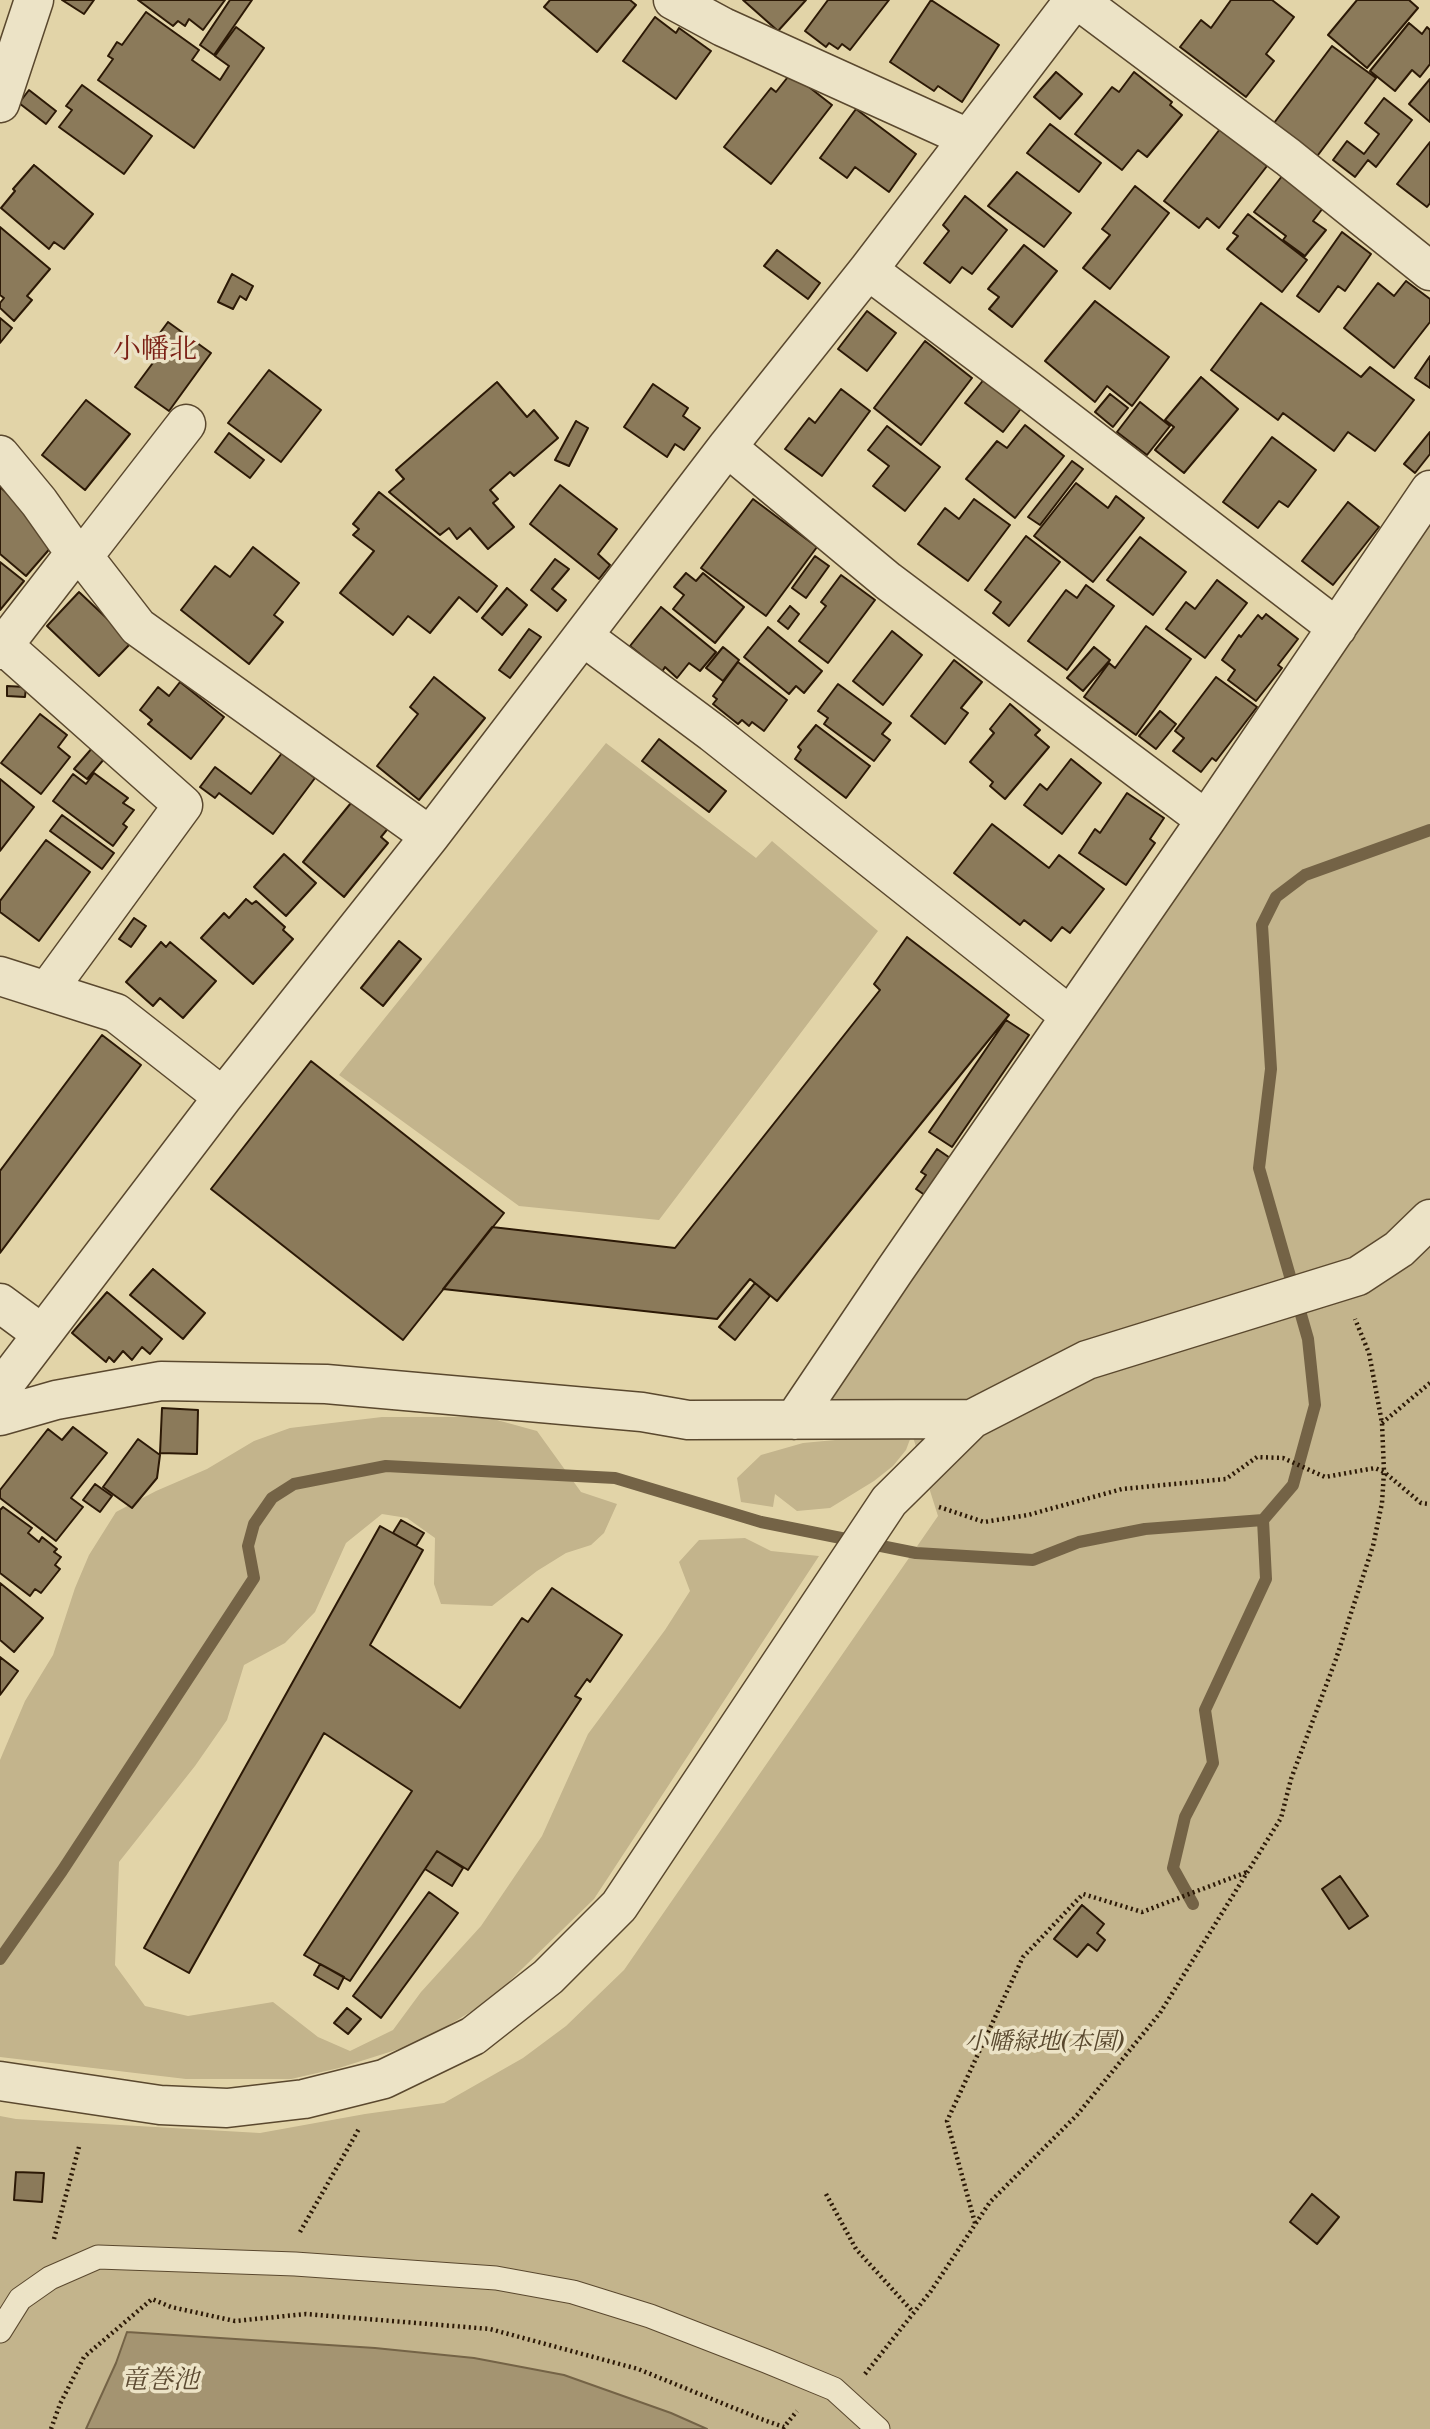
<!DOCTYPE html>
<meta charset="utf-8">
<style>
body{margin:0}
canvas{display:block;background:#e2d4a8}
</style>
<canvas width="1430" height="2429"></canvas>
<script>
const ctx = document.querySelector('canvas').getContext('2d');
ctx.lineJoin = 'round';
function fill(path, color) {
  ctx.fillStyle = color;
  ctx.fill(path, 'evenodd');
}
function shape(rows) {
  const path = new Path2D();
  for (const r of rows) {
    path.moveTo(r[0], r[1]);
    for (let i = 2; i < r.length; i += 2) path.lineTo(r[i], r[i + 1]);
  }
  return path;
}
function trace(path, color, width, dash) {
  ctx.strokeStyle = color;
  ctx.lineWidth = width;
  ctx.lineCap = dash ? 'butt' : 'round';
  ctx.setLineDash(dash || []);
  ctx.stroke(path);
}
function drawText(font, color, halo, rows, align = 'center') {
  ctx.font = font + ' "Libre Bodoni","Noto Serif JP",serif';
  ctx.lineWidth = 7;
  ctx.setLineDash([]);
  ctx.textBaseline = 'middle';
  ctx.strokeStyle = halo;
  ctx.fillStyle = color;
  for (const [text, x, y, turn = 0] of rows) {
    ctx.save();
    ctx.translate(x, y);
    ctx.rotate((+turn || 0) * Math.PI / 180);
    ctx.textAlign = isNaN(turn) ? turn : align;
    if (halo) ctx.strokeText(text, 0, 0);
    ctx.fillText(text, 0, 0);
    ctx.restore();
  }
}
fill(shape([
 [1430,501,1430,2429,0,2429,0,2116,16,2119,260,2133,365,2114,444,2103,523,2058,566,2026,624,1970,938,1516,912,1434,906,1450,893,1466,874,1481,830,1508,797,1511,775,1494,773,1507,741,1502,737,1478,761,1455,803,1443,910,1433,817,1396],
 [606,743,756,858,772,841,878,931,659,1220,519,1206,339,1075],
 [382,1417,486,1417,537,1431,581,1492,617,1504,604,1533,591,1545,566,1553,537,1571,492,1606,441,1604,434,1584,435,1538,407,1518,382,1514,346,1543,315,1612,285,1643,244,1665,227,1720,195,1766,119,1862,115,1965,145,2006,188,2016,273,2002,318,2037,350,2051,393,2030,421,1992,481,1926,542,1836,588,1734,665,1630,690,1591,679,1562,699,1540,745,1538,771,1551,819,1556,594,1899,490,2000,421,2042,339,2068,291,2079,186,2079,0,2057,0,1760,25,1701,53,1655,75,1588,89,1555,116,1512,156,1491,207,1469,254,1441,290,1428]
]), '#c3b48c');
const water = shape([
 [127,2332,375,2348,474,2358,564,2375,671,2413,707,2429,86,2429,116,2363,127,2332]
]);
fill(water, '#a49471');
trace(water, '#746346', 2);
trace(shape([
 [1193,1904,1173,1868,1185,1817,1213,1763,1205,1710,1266,1579,1263,1520,1293,1485,1315,1405,1308,1339,1259,1168,1271,1069,1262,925,1276,897,1305,875,1430,830],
 [0,1959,62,1871,254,1578,248,1546,254,1524,272,1498,294,1484,386,1466,615,1478,761,1522,916,1553,1033,1560,1079,1542,1145,1529,1263,1520]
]), '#746346', 12);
const building = shape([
 [62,0,94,0,84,14,62,0],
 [138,0,225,0,203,30,189,19,185,26,178,21,173,26,138,0],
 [230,0,252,0,214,55,200,45,230,0],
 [550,0,630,0,636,5,597,52,544,7,550,0],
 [743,0,806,0,778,31,743,0],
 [828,0,889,0,850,50,842,44,838,49,829,43,826,47,805,31,828,0],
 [931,0,999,45,962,102,938,86,934,91,890,62,931,0],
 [1231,0,1272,0,1294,17,1266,54,1274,61,1246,97,1180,47,1201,20,1211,28,1231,0],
 [1357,0,1409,0,1418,8,1367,68,1328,35,1357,0],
 [146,12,199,50,192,60,220,80,229,66,215,56,236,27,264,48,194,148,98,80,113,59,108,56,117,42,122,45,146,12],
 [655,17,676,33,679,28,711,51,676,99,623,61,655,17],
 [1409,23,1422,34,1427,27,1430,30,1430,64,1420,77,1412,70,1395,91,1370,71,1409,23],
 [1332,46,1376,78,1315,159,1271,127,1332,46],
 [1056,72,1082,94,1060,119,1034,97,1056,72],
 [1134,72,1172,102,1170,105,1182,115,1147,157,1138,150,1122,170,1075,134,1112,87,1119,92,1134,72],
 [791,73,832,105,771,184,724,147,771,88,776,92,791,73],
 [1430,79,1430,122,1409,104,1430,79],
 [82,85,152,136,124,174,59,127,72,110,66,106,82,85],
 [29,90,56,111,46,124,19,103,29,90],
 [1384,98,1412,120,1376,167,1368,160,1355,177,1333,160,1347,141,1364,154,1379,134,1365,123,1384,98],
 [856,109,916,154,889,192,855,167,847,178,820,158,856,109],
 [1050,124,1101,163,1079,192,1027,153,1050,124],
 [1220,129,1267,166,1219,228,1207,218,1199,228,1164,201,1220,129],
 [1430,142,1430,203,1427,207,1397,184,1430,142],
 [34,165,93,214,64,249,54,242,49,249,1,208,15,191,13,189,34,165],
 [1286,171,1323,208,1313,221,1326,230,1305,256,1283,240,1286,236,1254,212,1286,171],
 [1017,172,1071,213,1044,247,988,206,1017,172],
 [1135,186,1169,213,1110,289,1083,268,1110,235,1102,229,1135,186],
 [965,196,1007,230,972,274,962,267,950,283,924,263,949,231,943,225,965,196],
 [1248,214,1307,260,1282,292,1227,249,1238,236,1233,233,1248,214],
 [0,227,50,269,27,296,32,300,14,321,0,308,0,303,4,298,0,295,0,227],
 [1342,232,1371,254,1345,291,1338,286,1319,312,1297,296,1342,232],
 [1024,245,1057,271,1012,327,989,309,999,297,988,289,1024,245],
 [777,250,820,283,808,299,764,266,777,250],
 [232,274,253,286,246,300,240,296,233,309,218,302,232,274],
 [1406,281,1430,299,1430,322,1394,368,1344,328,1378,283,1394,296,1406,281],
 [1095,301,1169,357,1132,406,1107,386,1095,402,1045,361,1095,301],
 [1261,303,1361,377,1370,367,1414,400,1375,451,1348,432,1334,451,1283,413,1278,420,1211,370,1261,303],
 [867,311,896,333,867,371,838,349,867,311],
 [0,318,12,328,0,343,0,318],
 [168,322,211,353,169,411,135,387,161,352,151,345,168,322],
 [925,341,972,378,921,445,874,408,925,341],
 [1430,356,1430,388,1415,378,1430,356],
 [269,370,321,410,281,462,228,423,269,370],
 [1201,377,1238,409,1184,473,1155,450,1174,427,1165,420,1201,377],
 [985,378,1023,406,1003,432,965,403,985,378],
 [497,382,527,417,534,410,558,438,514,476,510,472,490,490,498,499,493,503,514,527,488,549,470,528,457,539,449,528,440,535,389,492,404,479,396,470,497,382],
 [653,384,688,408,683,416,700,428,684,450,675,444,667,457,624,427,653,384],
 [841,389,870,411,822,476,785,449,809,418,815,423,841,389],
 [1110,394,1128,408,1113,427,1095,412,1110,394],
 [86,400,130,434,85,490,42,455,86,400],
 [1140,402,1170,426,1147,455,1117,432,1140,402],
 [576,421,588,428,569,466,555,460,576,421],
 [1025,425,1064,456,1015,518,966,479,997,441,1007,448,1025,425],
 [887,426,940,467,905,511,873,486,889,466,868,450,887,426],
 [1430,432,1430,454,1415,473,1404,464,1430,432],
 [229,433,264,460,250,478,215,452,229,433],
 [1272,437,1316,470,1288,507,1279,501,1258,528,1223,502,1272,437],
 [1072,461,1083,469,1040,525,1028,517,1072,461],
 [1076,483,1108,508,1116,496,1144,518,1093,582,1034,536,1076,483],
 [560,485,617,529,598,554,610,565,599,579,530,524,560,485],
 [0,487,41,523,53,545,26,576,0,554,0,487],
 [379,492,497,586,477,612,459,597,430,633,408,616,393,635,340,593,374,551,353,535,359,529,353,524,379,492],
 [753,499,817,547,766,616,701,568,753,499],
 [974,499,1010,525,968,581,918,544,945,508,959,519,974,499],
 [1348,502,1379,527,1333,585,1302,561,1348,502],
 [1026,536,1060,562,1009,626,993,613,1001,602,985,590,1026,536],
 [1140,537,1186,572,1153,615,1107,580,1140,537],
 [253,547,299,583,274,615,283,622,249,664,181,610,215,566,230,577,253,547],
 [815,556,829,566,806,598,792,588,815,556],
 [555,559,569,569,552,589,566,600,557,611,531,590,555,559],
 [0,562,24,581,0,610,0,562],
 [686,573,696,581,703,573,744,607,715,643,673,609,684,595,674,587,686,573],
 [841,575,875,600,828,663,799,641,826,606,821,602,841,575],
 [1217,580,1247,603,1205,658,1166,629,1186,602,1195,609,1217,580],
 [1086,585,1114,606,1067,670,1028,641,1066,590,1077,598,1086,585],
 [507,588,527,605,502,635,482,618,507,588],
 [79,592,132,642,99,676,47,626,79,592],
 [790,606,799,614,788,629,778,621,790,606],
 [661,607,716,652,700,671,689,663,677,678,665,667,662,672,630,646,661,607],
 [1266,614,1298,639,1278,665,1282,668,1256,701,1228,680,1235,670,1222,660,1239,635,1241,637,1258,615,1262,619,1266,614],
 [1146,626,1191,659,1136,735,1084,697,1109,663,1115,668,1146,626],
 [768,627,822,671,804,693,796,686,789,694,744,657,768,627],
 [529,629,541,637,510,678,499,670,529,629],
 [892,631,922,655,883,705,853,681,892,631],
 [723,647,739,660,723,681,706,668,723,647],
 [1094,647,1110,660,1083,691,1067,678,1094,647],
 [954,660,982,682,961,708,968,713,945,744,911,716,954,660],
 [738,662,787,700,764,731,752,722,749,726,742,720,738,724,713,704,717,699,713,696,738,662],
 [434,677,485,718,419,800,377,766,418,714,410,707,434,677],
 [1216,677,1257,707,1216,761,1212,758,1201,772,1173,751,1184,738,1175,731,1216,677],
 [180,682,224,717,191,759,148,724,152,720,140,710,158,687,169,696,180,682],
 [838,684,891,723,882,734,890,740,874,761,824,724,828,718,818,711,838,684],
 [7,686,26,687,25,697,7,696,7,686],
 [1010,704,1040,730,1035,735,1049,747,1005,799,990,786,993,782,970,762,994,733,990,729,1010,704],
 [1160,711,1176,724,1156,749,1139,736,1160,711],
 [40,714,67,735,58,747,70,757,41,794,1,763,40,714],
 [816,725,870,766,846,798,795,759,801,750,798,747,816,725],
 [659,739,726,791,709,812,642,761,659,739],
 [93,747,105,758,87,779,74,769,93,747],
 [282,753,315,778,273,834,219,793,215,798,200,787,215,767,251,794,282,753],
 [1071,759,1101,783,1062,834,1024,805,1040,784,1047,790,1071,759],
 [94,773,128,798,123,803,134,810,123,824,127,827,113,846,53,801,73,774,86,784,94,773],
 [0,779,34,807,0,851,0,779],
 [1127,793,1164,818,1150,839,1155,843,1126,885,1079,853,1095,829,1100,833,1127,793],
 [355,798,390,826,381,837,388,843,344,897,303,862,355,798],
 [62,815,114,853,102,869,50,831,62,815],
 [992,824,1049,868,1059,855,1104,889,1070,933,1062,927,1051,941,1024,920,1020,925,954,873,992,824],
 [46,840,90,872,39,941,0,912,0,901,46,840],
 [284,854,316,883,286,916,254,887,284,854],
 [246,899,252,904,256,901,285,927,283,930,293,939,253,984,201,938,224,913,229,918,246,899],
 [134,918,146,926,131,947,119,939,134,918],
 [907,937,1009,1015,777,1301,750,1279,717,1319,443,1289,492,1227,675,1248,880,990,874,984,907,937],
 [399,941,421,959,383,1006,361,988,399,941],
 [161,942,166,947,170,942,216,981,183,1018,160,998,153,1006,126,982,161,942],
 [1006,1020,1029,1035,952,1147,929,1132,1006,1020],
 [102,1035,141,1065,0,1253,0,1171,102,1035],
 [311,1061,504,1213,403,1340,211,1189,311,1061],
 [937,1149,956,1162,929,1198,916,1189,926,1175,921,1172,937,1149],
 [153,1269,205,1313,183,1339,130,1295,153,1269],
 [755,1283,770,1296,735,1340,719,1327,755,1283],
 [107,1292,162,1339,150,1354,142,1347,132,1360,123,1351,114,1362,109,1357,106,1362,72,1333,107,1292],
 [162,1408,198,1410,197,1454,160,1453,162,1408],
 [73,1427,107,1453,71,1498,83,1507,56,1541,0,1498,0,1490,48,1429,62,1440,73,1427],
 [138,1439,160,1455,157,1478,132,1508,103,1487,138,1439],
 [95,1484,112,1496,100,1512,83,1500,95,1484],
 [3,1507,32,1528,28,1533,39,1542,42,1537,57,1549,54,1552,61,1557,55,1565,60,1569,41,1593,35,1589,30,1596,0,1573,0,1510,3,1507],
 [401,1520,424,1533,416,1546,393,1533,401,1520],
 [380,1526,423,1550,370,1645,460,1708,522,1618,528,1622,552,1588,622,1635,590,1682,587,1679,575,1696,581,1699,468,1870,437,1851,350,1981,304,1955,412,1791,324,1733,189,1973,144,1948,380,1526],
 [0,1583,43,1618,14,1652,0,1640,0,1583],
 [0,1657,18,1671,0,1695,0,1657],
 [437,1851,463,1868,452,1886,425,1869,437,1851],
 [1340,1876,1368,1916,1349,1929,1322,1889,1340,1876],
 [429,1892,458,1913,381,2018,353,1996,429,1892],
 [1082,1905,1104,1924,1097,1933,1105,1940,1097,1951,1088,1944,1077,1957,1054,1939,1082,1905],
 [320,1964,344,1977,338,1989,314,1975,320,1964],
 [347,2008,361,2019,348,2034,334,2023,347,2008],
 [16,2172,44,2173,42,2202,14,2200,16,2172],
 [1312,2194,1339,2217,1317,2244,1290,2222,1312,2194]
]);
fill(building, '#8b7a5a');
trace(building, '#2c1906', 2);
const lane = shape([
 [0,2331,20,2299,50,2278,98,2257,295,2264,496,2278,573,2292,650,2316,766,2361,834,2389,878,2429]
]);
const street = shape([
 [673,0,723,27,968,138],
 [1078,0,1288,157,1430,271],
 [0,103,34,0],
 [868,270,1025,388,1337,628],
 [727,447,888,581,1206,820],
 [0,455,39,502,75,553,0,650],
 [75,553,90,565,138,627,430,836],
 [82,558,186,424],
 [584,637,713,733,1070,1016],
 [4,646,183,805,47,991],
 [0,976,116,1013,223,1097],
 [0,1303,42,1334],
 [0,1390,223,1097,430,836,727,447,868,270,1074,0],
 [0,1416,56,1400,161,1381,326,1384,642,1412,688,1420,972,1419],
 [794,1420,895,1270,1206,820,1430,490],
 [0,2081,160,2105,227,2108,304,2099,384,2079,473,2036,548,1977,619,1906,889,1501,972,1419,1087,1360,1358,1276,1399,1249,1430,1219]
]);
trace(lane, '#5a482e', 25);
trace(street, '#5a482e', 41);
trace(shape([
 [1382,1423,1430,1383],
 [939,1507,984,1522,1028,1515,1122,1489,1226,1479,1257,1457,1283,1458,1325,1477,1375,1468,1384,1472,1421,1503,1430,1504],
 [826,2194,856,2249,913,2312],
 [975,2223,947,2121,1023,1957,1083,1894,1142,1912,1247,1872],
 [300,2232,360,2127],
 [54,2239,79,2147],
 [865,2374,931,2291,990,2202,1077,2115,1160,2013,1281,1818,1291,1779,1336,1659,1373,1546,1382,1503,1384,1472,1382,1423,1369,1353,1355,1319],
 [51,2429,60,2404,84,2357,152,2299,171,2307,235,2321,306,2314,490,2329,638,2369,761,2419,784,2427,797,2411]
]), '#2c1906', 4.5, [2, 3.5]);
trace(lane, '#ece3c6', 23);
trace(street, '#ece3c6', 38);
drawText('italic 24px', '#59482e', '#ece3c6', [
 ["小幡緑地(本園)",1044,2043]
]);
drawText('italic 26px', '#5c4a31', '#ece3c6', [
 ["竜巻池",160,2382]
]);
drawText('28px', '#7a1f14', '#ece3c6', [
 ["小幡北",155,351]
]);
</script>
